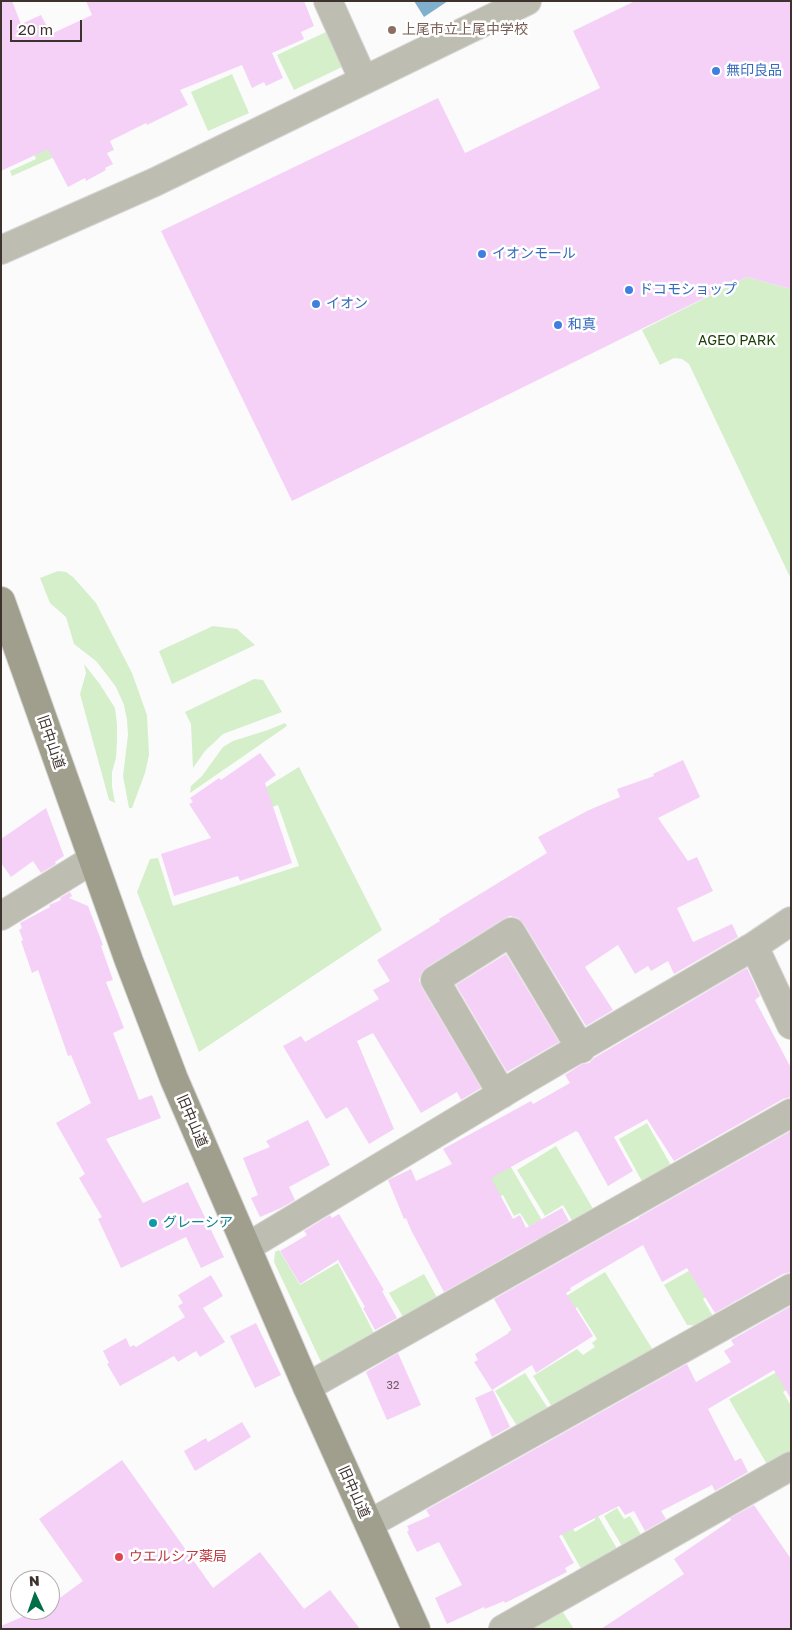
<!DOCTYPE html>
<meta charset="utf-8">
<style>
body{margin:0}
#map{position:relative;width:792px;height:1630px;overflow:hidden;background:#fbfbfb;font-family:"Golos Text",sans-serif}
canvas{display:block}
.frame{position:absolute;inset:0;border:2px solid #3e322e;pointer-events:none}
.north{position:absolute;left:10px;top:1570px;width:50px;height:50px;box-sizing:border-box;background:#fff;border:1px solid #b2adab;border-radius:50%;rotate:357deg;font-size:14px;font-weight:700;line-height:20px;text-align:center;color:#3e322e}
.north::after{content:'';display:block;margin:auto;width:18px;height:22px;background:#006e46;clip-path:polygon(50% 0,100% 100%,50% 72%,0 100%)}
.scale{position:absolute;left:10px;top:20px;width:72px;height:22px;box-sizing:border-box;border:2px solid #3e322e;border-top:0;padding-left:6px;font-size:15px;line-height:18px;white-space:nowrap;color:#3e322e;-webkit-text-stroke:4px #fff;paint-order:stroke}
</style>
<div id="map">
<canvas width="792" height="1630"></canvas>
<div class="frame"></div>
<div class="north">N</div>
<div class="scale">20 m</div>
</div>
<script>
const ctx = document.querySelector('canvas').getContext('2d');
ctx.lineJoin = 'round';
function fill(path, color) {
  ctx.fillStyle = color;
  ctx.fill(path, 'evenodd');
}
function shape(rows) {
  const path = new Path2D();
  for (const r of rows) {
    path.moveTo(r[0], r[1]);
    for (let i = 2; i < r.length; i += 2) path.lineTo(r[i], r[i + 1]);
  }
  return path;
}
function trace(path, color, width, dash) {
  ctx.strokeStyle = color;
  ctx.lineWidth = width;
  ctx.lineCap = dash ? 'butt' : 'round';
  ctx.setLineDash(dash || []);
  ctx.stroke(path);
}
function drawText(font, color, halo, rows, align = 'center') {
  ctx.font = font + ' "Golos Text","Noto Sans JP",sans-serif';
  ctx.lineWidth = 5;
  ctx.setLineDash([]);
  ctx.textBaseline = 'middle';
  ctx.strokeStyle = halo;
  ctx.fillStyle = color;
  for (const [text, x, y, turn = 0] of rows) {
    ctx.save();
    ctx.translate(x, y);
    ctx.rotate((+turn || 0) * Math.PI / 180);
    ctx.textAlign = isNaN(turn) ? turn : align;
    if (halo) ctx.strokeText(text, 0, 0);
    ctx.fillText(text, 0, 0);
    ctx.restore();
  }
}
fill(shape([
 [326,32,342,67,294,90,277,55],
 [232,74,249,113,208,131,191,92],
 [54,130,59,155,12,176,10,171,36,159,28,141],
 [747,277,791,289,791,579,689,364,682,359,674,358,660,365,642,330],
 [58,571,66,572,73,577,96,603,132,673,147,715,149,755,145,773,132,808,129,808,123,776,128,735,127,720,124,705,116,687,107,675,96,661,74,644,66,617,50,603,40,578],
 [213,626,237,629,255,645,172,684,159,651],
 [84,664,99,683,115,708,117,725,117,741,116,758,112,772,112,786,115,803,109,800,80,694,86,673],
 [254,679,263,680,282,712,223,734,205,751,193,768,191,724,185,712],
 [285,723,287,726,190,793,191,786,202,776,223,747,233,741,268,730],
 [299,767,382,930,199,1052,137,892,150,859,158,858,173,906,299,866,278,805,246,816,242,802],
 [647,1123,673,1169,644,1185,619,1139],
 [556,1146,595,1212,574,1224,563,1205,545,1216,517,1170],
 [508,1162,553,1239,542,1246,520,1213,514,1216,503,1195,480,1208,466,1186],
 [279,1250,300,1285,338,1263,375,1335,322,1364,274,1262,275,1252],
 [694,1268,707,1296,703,1299,714,1318,701,1326,687,1325,664,1285],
 [605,1272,656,1355,554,1410,533,1376,577,1349,583,1355,595,1347,592,1343,597,1339,577,1307,517,1347,508,1332],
 [424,1274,440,1303,406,1322,389,1293],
 [777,1372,788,1389,783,1392,791,1406,791,1453,768,1466,729,1399],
 [525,1373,551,1413,521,1432,495,1391],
 [617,1508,624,1519,630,1516,644,1540,625,1551,604,1516],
 [598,1516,619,1552,583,1572,561,1533,572,1527,575,1532,595,1520,595,1518],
 [562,1611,574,1629,532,1629]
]), '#d4efca');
fill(shape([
 [414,1,448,1,424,17]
]), '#81afce');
fill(shape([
 [1,1,12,1,21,24,41,15,51,34,92,15,86,1,304,1,314,26,301,32,304,39,272,53,283,78,266,86,264,82,252,88,242,65,180,90,188,105,147,125,146,123,110,141,114,150,107,153,113,164,105,168,106,170,86,181,85,178,68,187,48,149,1,171],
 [635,1,791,1,791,289,747,277,292,501,161,231,438,98,465,153,600,88,573,31],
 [260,753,276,775,265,783,292,863,240,881,238,876,174,896,161,854,211,838,189,804,193,802,190,798,219,778,221,780],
 [683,760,700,797,658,818,688,861,697,857,713,891,677,908,693,942,732,924,738,937,674,974,668,961,651,971,648,966,635,974,618,945,585,967,613,1010,586,1026,524,924,518,918,510,916,503,919,427,967,422,972,419,980,422,988,481,1088,461,1100,457,1092,421,1113,373,1033,357,1041,394,1129,369,1144,347,1107,326,1119,283,1046,301,1036,305,1042,379,999,373,990,390,981,377,960,440,921,439,919,547,853,538,837,589,810,620,797,617,789,654,776,653,774],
 [46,808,64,856,55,862,56,864,41,873,33,861,11,877,1,863,1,839],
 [70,892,72,896,69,898,88,906,103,945,101,946,113,980,106,982,124,1028,113,1033,139,1100,152,1095,161,1118,106,1139,143,1203,188,1182,224,1257,201,1268,186,1237,121,1268,98,1219,102,1217,79,1178,85,1174,56,1123,91,1103,71,1055,68,1056,38,970,32,973,21,941,23,940,19,930,22,928,20,923,50,907,49,905,61,900,60,898],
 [506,954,559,1042,507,1072,456,985],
 [747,968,760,996,755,1000,791,1068,791,1097,783,1099,674,1161,647,1119,614,1137,633,1171,608,1186,578,1132,577,1132,576,1131,491,1178,513,1219,520,1215,526,1228,562,1208,569,1221,444,1292,411,1230,406,1218,404,1219,388,1180,411,1169,416,1181,452,1164,443,1149,531,1101,533,1104,570,1083,565,1075,582,1064,589,1063,594,1058],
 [308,1120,330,1165,289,1187,295,1200,281,1208,260,1217,251,1198,258,1195,243,1158,270,1147,266,1141],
 [791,1131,791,1272,783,1274,715,1313,687,1268,662,1282,643,1245,570,1288,571,1290,566,1293,593,1336,536,1373,532,1365,492,1390,474,1362,478,1360,475,1354,512,1331,494,1299,621,1227,639,1218,639,1217],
 [339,1214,384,1290,382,1291,397,1318,375,1330,363,1308,365,1307,338,1260,300,1284,280,1251,307,1235,304,1231,330,1215,332,1218],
 [211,1275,223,1296,203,1308,225,1342,200,1357,196,1351,178,1362,174,1356,120,1386,107,1364,109,1363,103,1351,126,1338,130,1347,134,1345,136,1347,185,1317,178,1306,183,1303,178,1295],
 [791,1306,791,1399,774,1370,708,1409,735,1461,741,1458,748,1472,715,1491,712,1485,661,1511,666,1519,645,1531,634,1511,625,1515,619,1506,559,1536,574,1563,565,1568,567,1572,505,1603,504,1601,485,1609,484,1607,447,1624,435,1598,462,1585,439,1542,417,1552,407,1532,409,1530,407,1526,430,1516,426,1510,687,1364,696,1382,731,1362,724,1351,734,1345,731,1340],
 [256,1323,281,1375,255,1388,230,1336],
 [398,1353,421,1405,387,1420,366,1372],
 [493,1390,510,1427,492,1437,475,1398],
 [242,1422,251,1437,195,1471,184,1451,206,1438,208,1442],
 [122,1460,213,1588,260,1552,304,1609,330,1590,360,1629,1,1629,1,1626,38,1610,50,1610,50,1605,83,1581,39,1519],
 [754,1505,791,1559,791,1629,601,1629,684,1574,674,1559,731,1520,730,1518]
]), '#f5d1f8');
const minor = shape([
 [328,1,363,79],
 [1,250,155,182,527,1],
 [754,946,791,1025],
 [502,1094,435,980,511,932,581,1049],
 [247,1247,528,1078,754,946,791,921],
 [307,1387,791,1113],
 [369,1524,791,1288],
 [503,1629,791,1466]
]);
const tertiary = shape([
 [1,916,92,860]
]);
const secondary = shape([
 [1,601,129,961,174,1079,307,1387,416,1629]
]);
trace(minor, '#d9d7d6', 30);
trace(tertiary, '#d9d7d6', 30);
trace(secondary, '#d9d7d6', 30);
trace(minor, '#bebdb1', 28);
trace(tertiary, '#bebdb1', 28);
trace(secondary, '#a09f8e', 28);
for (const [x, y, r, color] of [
 [392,30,5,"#8d6e63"],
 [716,71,5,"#3f7fe0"],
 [482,254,5,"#3f7fe0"],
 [629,290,5,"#3f7fe0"],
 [316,304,5,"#3f7fe0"],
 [558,325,5,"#3f7fe0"],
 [153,1223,5,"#0f9aa8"],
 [119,1557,5,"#e0444e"]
]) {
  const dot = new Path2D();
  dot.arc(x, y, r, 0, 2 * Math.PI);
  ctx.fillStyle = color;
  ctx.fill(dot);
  trace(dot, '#fff', 2);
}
drawText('11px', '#6c5a60', null, [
 ["32",393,1386]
]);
drawText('14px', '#785e54', '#fff', [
 ["上尾市立上尾中学校",402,30]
], 'left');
drawText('14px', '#366cbe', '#fff', [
 ["無印良品",726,71],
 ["イオンモール",492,254],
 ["ドコモショップ",639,290],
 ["イオン",326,304],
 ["和真",568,325]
], 'left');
drawText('14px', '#1b4105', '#fff', [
 ["AGEO PARK",737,341]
]);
drawText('14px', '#3e322e', '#fff', [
 ["旧中山道",51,742,71],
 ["旧中山道",192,1121,67],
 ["旧中山道",354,1492,66]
]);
drawText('14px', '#0d838f', '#fff', [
 ["グレーシア",163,1223]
], 'left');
drawText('14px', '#be3a42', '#fff', [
 ["ウエルシア薬局",129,1557]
], 'left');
</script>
